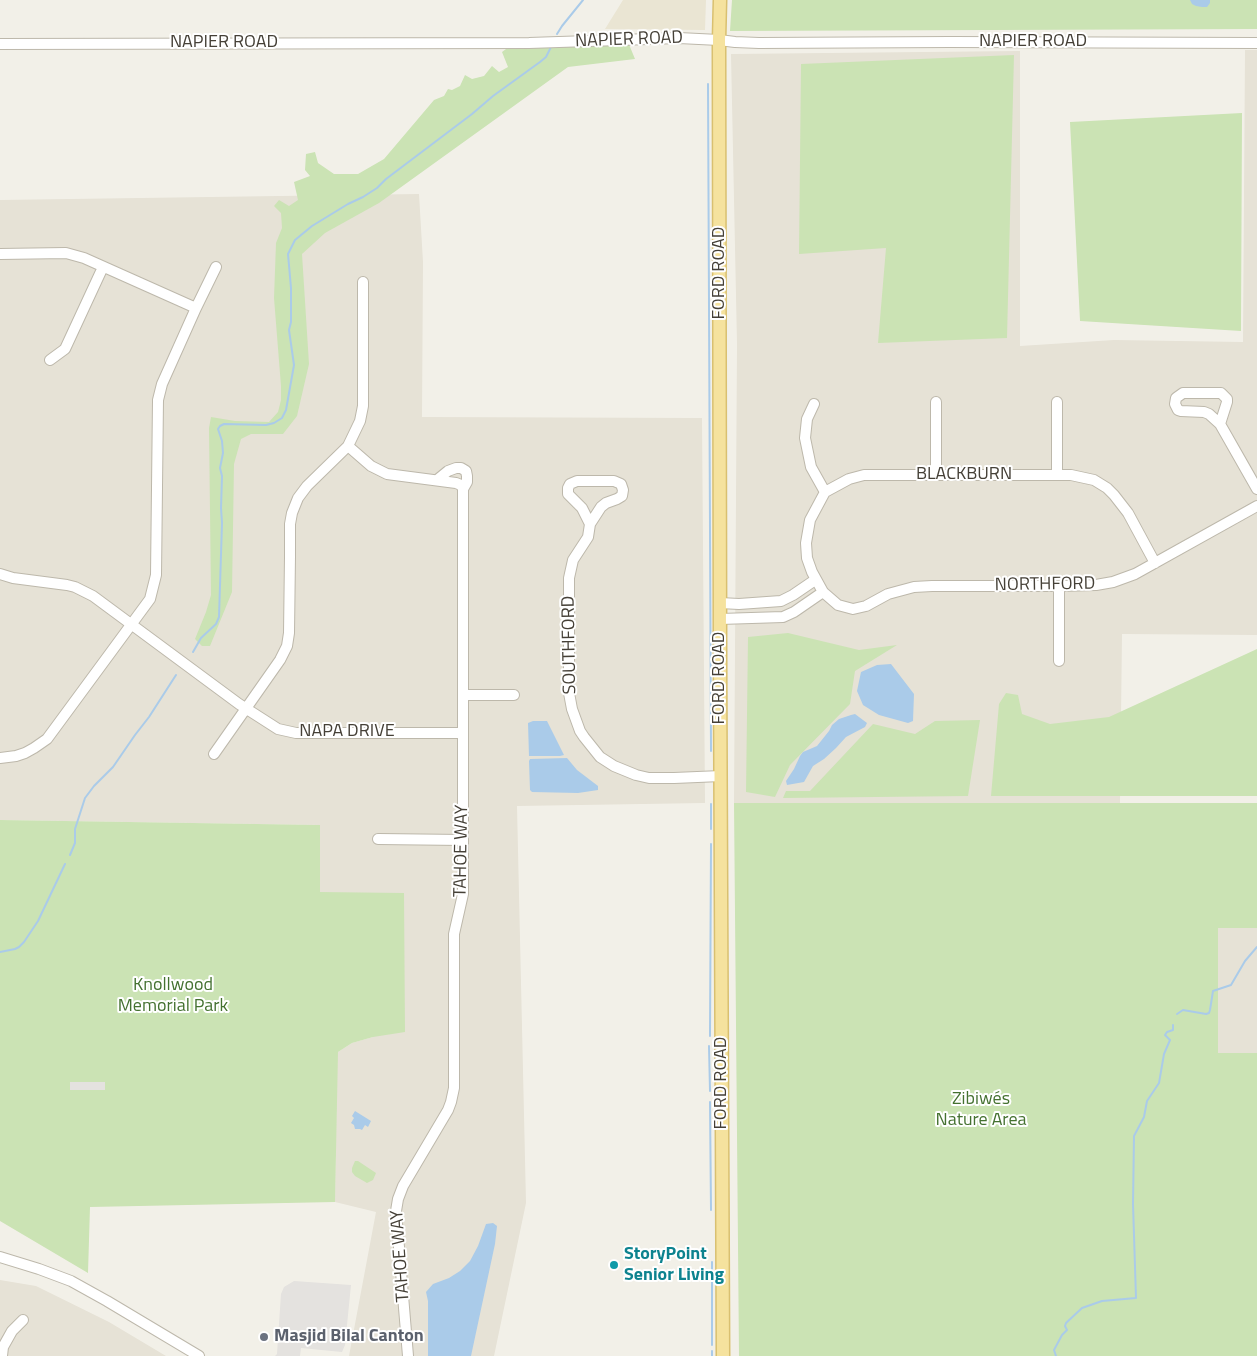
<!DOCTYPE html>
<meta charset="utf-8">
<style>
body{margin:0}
canvas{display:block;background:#f2f0e8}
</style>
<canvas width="1257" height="1356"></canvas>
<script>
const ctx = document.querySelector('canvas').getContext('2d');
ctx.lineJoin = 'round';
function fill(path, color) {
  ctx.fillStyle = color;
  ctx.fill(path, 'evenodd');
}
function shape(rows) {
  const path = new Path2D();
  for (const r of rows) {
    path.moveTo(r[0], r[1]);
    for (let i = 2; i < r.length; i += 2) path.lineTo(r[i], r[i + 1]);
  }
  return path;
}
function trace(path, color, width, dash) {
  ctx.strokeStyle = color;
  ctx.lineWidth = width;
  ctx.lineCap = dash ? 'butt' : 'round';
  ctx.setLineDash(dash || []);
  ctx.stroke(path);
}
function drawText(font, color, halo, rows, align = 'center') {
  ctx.font = font + ' "Titillium Web",sans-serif';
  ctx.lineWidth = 4;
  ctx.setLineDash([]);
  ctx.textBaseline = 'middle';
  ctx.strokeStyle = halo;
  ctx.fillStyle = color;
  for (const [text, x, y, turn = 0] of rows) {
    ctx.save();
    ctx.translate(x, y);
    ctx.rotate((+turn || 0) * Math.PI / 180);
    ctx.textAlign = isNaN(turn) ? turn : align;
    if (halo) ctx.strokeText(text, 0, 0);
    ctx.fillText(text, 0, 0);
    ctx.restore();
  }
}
fill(shape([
 [1245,50,1257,50,1257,635,1122,634,1120,803,734,803,737,344,731,54,1020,51,1020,346,1114,340,1243,342],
 [419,194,423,262,422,417,702,418,705,803,517,806,526,1203,494,1356,349,1356,376,1212,335,1202,337,1060,338,1052,352,1043,373,1037,320,892,320,825,0,820,0,200],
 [1218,928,1257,928,1257,1053,1218,1053],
 [0,1280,36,1286,109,1322,166,1356,0,1356]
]), '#e6e2d6');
fill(shape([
 [623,0,706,0,705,30,605,29]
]), '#eae5d3');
fill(shape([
 [732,0,1257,0,1257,29,730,31],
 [628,42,635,59,568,67,379,203,325,233,302,254,309,364,297,416,283,434,251,434,241,439,234,464,232,592,210,646,202,646,195,639,206,612,211,595,209,428,211,417,235,421,269,422,278,412,281,400,281,386,274,298,276,243,282,228,281,213,274,206,279,200,289,206,298,200,294,182,310,176,305,170,306,154,315,152,318,163,334,174,358,174,384,159,434,100,444,96,448,89,452,90,460,86,465,75,472,79,484,76,492,66,499,72,508,67,502,52,506,49],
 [1014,55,1007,338,878,343,886,248,799,254,801,64],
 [1242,113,1241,331,1080,321,1070,122],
 [788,633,859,650,897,645,855,671,850,704,790,765,775,797,746,792,748,637],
 [1257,649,1257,796,991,796,999,704,1006,693,1018,695,1022,714,1050,724,1109,717],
 [980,720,968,796,783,798,786,791,810,791,873,724,915,734,935,721],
 [1257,803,1257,928,1218,928,1218,1053,1257,1053,1257,1356,739,1356,734,803],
 [0,820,320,825,320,892,404,893,405,1032,373,1037,352,1043,338,1052,335,1202,90,1207,88,1273,0,1221],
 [355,1161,358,1161,376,1173,373,1180,367,1183,355,1176,352,1172,352,1168]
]), '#cbe3b4');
fill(shape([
 [70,1082,105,1082,105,1090,70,1090],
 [294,1281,351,1285,345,1345,342,1352,301,1348,300,1356,275,1356,277,1354,281,1294,284,1287]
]), '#e4e2df');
fill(shape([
 [1190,0,1210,0,1210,3,1207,7,1202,7,1196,6,1192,4],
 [891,664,914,694,913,721,908,723,879,715,863,705,857,691,861,672,877,665],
 [855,714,867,723,865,727,846,737,836,748,824,759,813,766,804,782,787,785,786,781,794,769,800,756,803,752,817,746,829,731,832,725,839,719,851,715],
 [533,721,547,721,564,755,560,756,529,756,528,723],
 [567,758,577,770,598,786,598,790,578,793,532,792,530,790,529,761,530,759],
 [355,1111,371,1121,368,1127,365,1125,362,1130,360,1129,355,1129,354,1125,351,1123,354,1118,352,1116],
 [493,1223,497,1226,495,1244,471,1356,428,1356,428,1301,426,1292,433,1284,449,1278,460,1271,470,1261,478,1246,486,1224]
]), '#aacbe9');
trace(shape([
 [557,34,562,26,583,0],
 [708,84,711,751],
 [193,652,201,638,216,624,219,617,222,523,221,508,222,476,220,468,223,453,222,441,218,429,220,426,224,424,266,425,274,423,282,418,286,410,294,365,289,330,291,322,291,288,288,254,295,240,312,226,348,204,363,197,377,188,386,179,472,114,493,96,540,62,546,57,551,47],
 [711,804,711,829],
 [70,855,75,843,75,829,85,798,94,786,113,767,135,735,149,717,176,675],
 [0,952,15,949,19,947,24,942,38,921,65,864],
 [1177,1014,1183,1010,1206,1014,1209,1013,1210,1010,1213,991,1231,985,1245,961,1257,947],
 [710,1036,711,844],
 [709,1046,710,1091],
 [710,1102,711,1210],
 [712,1262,712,1345],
 [712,1351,712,1356],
 [1056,1356,1054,1350,1062,1335,1067,1330,1065,1326,1066,1323,1082,1308,1102,1301,1136,1298,1133,1204,1134,1136,1144,1117,1147,1101,1159,1083,1164,1054,1170,1040,1165,1035,1167,1032,1173,1030,1173,1025]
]), '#aacbe9', 2);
const minor = shape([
 [0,44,529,43,679,38,719,40,735,42,759,43,951,42,1257,43],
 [0,254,66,253,84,258,196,308,162,384,158,400,156,575,150,599,47,739,34,748,25,753,16,756,0,758],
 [196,308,216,267],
 [50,360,65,349,103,267],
 [936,402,936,475],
 [814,404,807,419,805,438,811,467,825,492],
 [1220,424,1227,402,1227,399,1221,393,1183,393,1176,398,1175,404,1178,410,1181,411,1204,412,1209,414,1220,424,1257,489],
 [348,446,371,466,387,474,456,483,461,485,463,489,463,894,454,934,454,1088,451,1102,448,1110,403,1186,398,1199,396,1211,408,1356],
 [1057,474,1057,402],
 [437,480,448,471,456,468,461,468,466,471,467,476,467,482,463,489],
 [590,524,582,508,568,494,568,488,570,484,577,481,614,481,621,484,623,490,622,496,617,499,606,503,601,507,590,524,588,537,573,560,569,578,569,693,572,709,580,731,584,737,600,757,614,766,636,775,649,778,674,778,721,776],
 [1155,563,1128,513,1114,495,1107,488,1094,480,1071,475,864,475,849,479,825,492,810,520,806,543,807,558,812,572,823,592,838,605,853,609,866,606,888,594,914,587,932,586,1059,586,1096,585,1113,582,1135,574,1144,569,1257,506],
 [0,574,13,578,67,585,75,587,93,596,239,704,278,729,296,733,463,733],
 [720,603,739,604,781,601,793,595,815,580],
 [720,619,783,617,794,612,823,592],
 [1059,661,1059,586],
 [463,695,514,695],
 [214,754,280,660,287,646,289,633,290,556,290,524,292,513,298,498,307,486,348,446,360,421,363,406,363,282],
 [378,839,463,840],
 [0,1257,39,1269,71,1281,107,1301,199,1356],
 [2,1356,3,1347,12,1331,23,1320]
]);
const major = shape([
 [720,0,719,40,720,655,723,1356]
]);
trace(minor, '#bdb8ab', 12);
trace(major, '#d9c070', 15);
trace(minor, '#fff', 10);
trace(major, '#f5e29e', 12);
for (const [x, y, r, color] of [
 [614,1265,5,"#0f9aa8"],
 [264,1337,5,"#6b7280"]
]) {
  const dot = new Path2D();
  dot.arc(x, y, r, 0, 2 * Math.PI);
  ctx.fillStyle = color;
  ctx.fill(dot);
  trace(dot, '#fff', 2);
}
drawText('18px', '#454037', '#fff', [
 ["NAPIER ROAD",629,40,-2],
 ["NAPIER ROAD",1033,42],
 ["NAPIER ROAD",224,43],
 ["FORD ROAD",720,273,-90],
 ["BLACKBURN",964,475],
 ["NORTHFORD",1045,585,-1],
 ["SOUTHFORD",570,645,-91],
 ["FORD ROAD",720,678,-90],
 ["NAPA DRIVE",347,732],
 ["TAHOE WAY",462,851,-89],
 ["FORD ROAD",722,1083,-90],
 ["TAHOE WAY",401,1256,-94]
]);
drawText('18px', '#447130', '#fff', [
 ["Knollwood",173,986],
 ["Memorial Park",173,1007],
 ["Zibiwés",981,1100],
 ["Nature Area",981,1121]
]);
drawText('bold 18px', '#0d838f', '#fff', [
 ["StoryPoint",624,1255],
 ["Senior Living",624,1276]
], 'left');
drawText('bold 18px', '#5b616d', '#fff', [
 ["Masjid Bilal Canton",274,1337]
], 'left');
</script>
